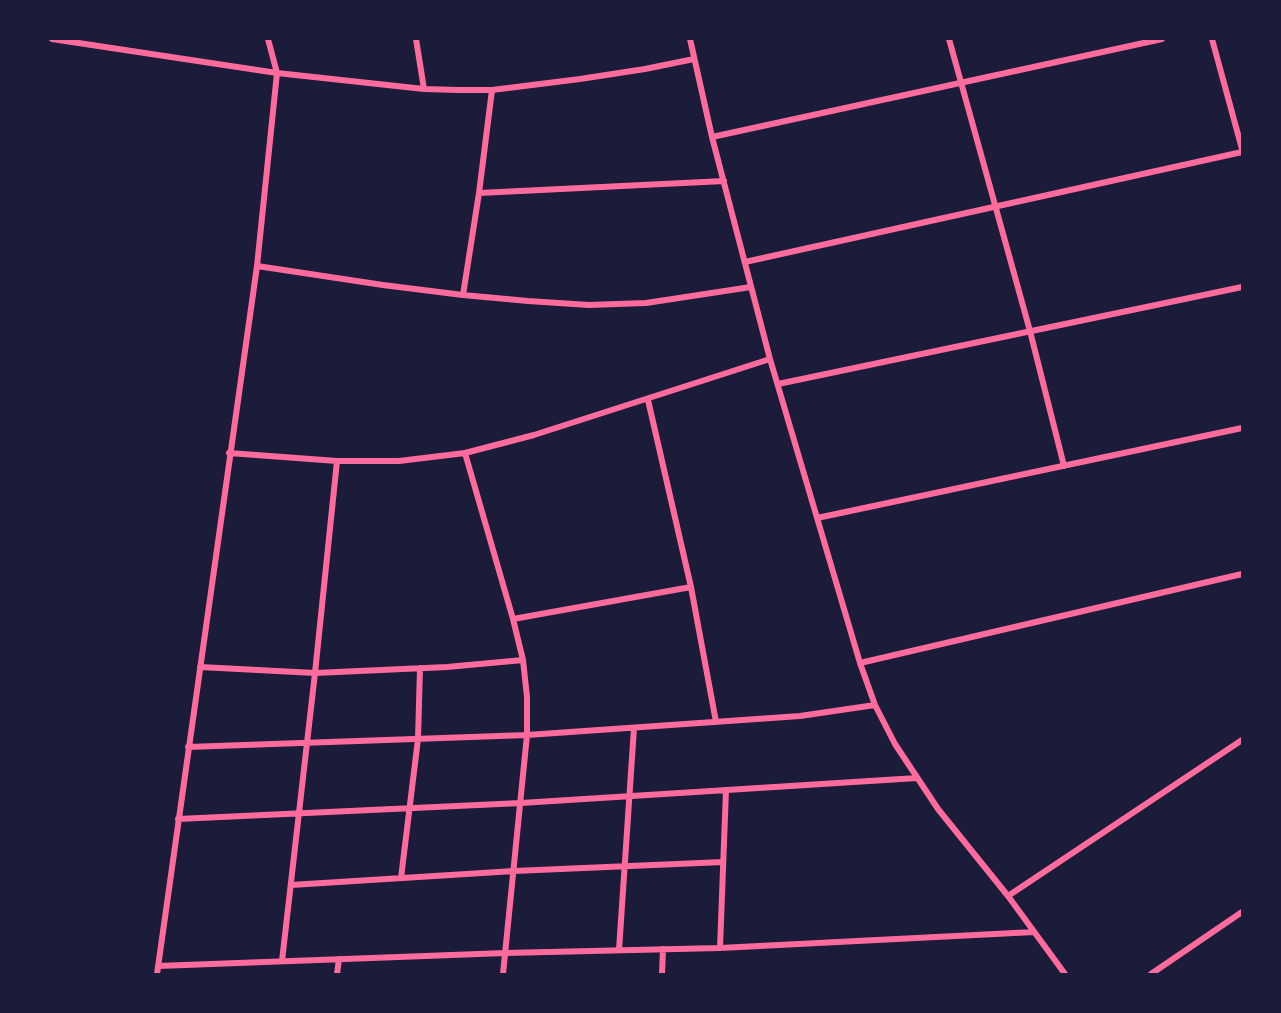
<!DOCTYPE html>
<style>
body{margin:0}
#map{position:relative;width:1281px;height:1013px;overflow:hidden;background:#1b1b3a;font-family:"Roboto Condensed",sans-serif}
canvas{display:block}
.frame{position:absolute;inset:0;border:40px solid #1b1b3a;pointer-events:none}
</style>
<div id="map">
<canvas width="1281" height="1013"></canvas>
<div class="frame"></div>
</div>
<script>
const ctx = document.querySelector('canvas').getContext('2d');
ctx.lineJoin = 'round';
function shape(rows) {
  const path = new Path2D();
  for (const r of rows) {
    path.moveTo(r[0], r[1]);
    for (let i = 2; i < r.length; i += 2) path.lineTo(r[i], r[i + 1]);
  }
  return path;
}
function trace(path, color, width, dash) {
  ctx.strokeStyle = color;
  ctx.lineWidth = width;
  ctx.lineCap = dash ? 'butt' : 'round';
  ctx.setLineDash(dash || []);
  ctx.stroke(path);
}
trace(shape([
 [52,39,277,73,424,89,458,90,492,90,580,79,645,69,694,59],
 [416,39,424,89],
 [690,39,712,137,770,359,860,663,875,705,895,744,938,809,1008,896,1065,974],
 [949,39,1030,331,1064,466],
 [1212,39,1242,149],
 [712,137,1162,39],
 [479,193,724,181],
 [745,262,1242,152],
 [257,266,383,285,463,295,528,301,589,305,646,303,751,287],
 [463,295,479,193,492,90],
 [778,384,1242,287],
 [648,400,691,587,716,722],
 [229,453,337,461,399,461,465,453,534,435,770,359],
 [465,453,513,619,523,660,527,697,527,735,503,974],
 [817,518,1242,428],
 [513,619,691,587],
 [860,663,1242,574],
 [200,667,315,673,447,667,523,660],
 [188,747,527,735,800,716,875,705],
 [178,819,521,803,917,778],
 [401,878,418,739,420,668],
 [291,885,514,871,723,862],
 [1008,896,1242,740],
 [720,948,726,790],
 [619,950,634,728],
 [282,961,315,673,337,461],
 [158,966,505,953,720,948,1034,932],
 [157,974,257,266,277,73,268,39],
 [337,974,339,959],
 [662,974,663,949],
 [1151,974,1242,912]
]), '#ff6b9d', 6);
</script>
